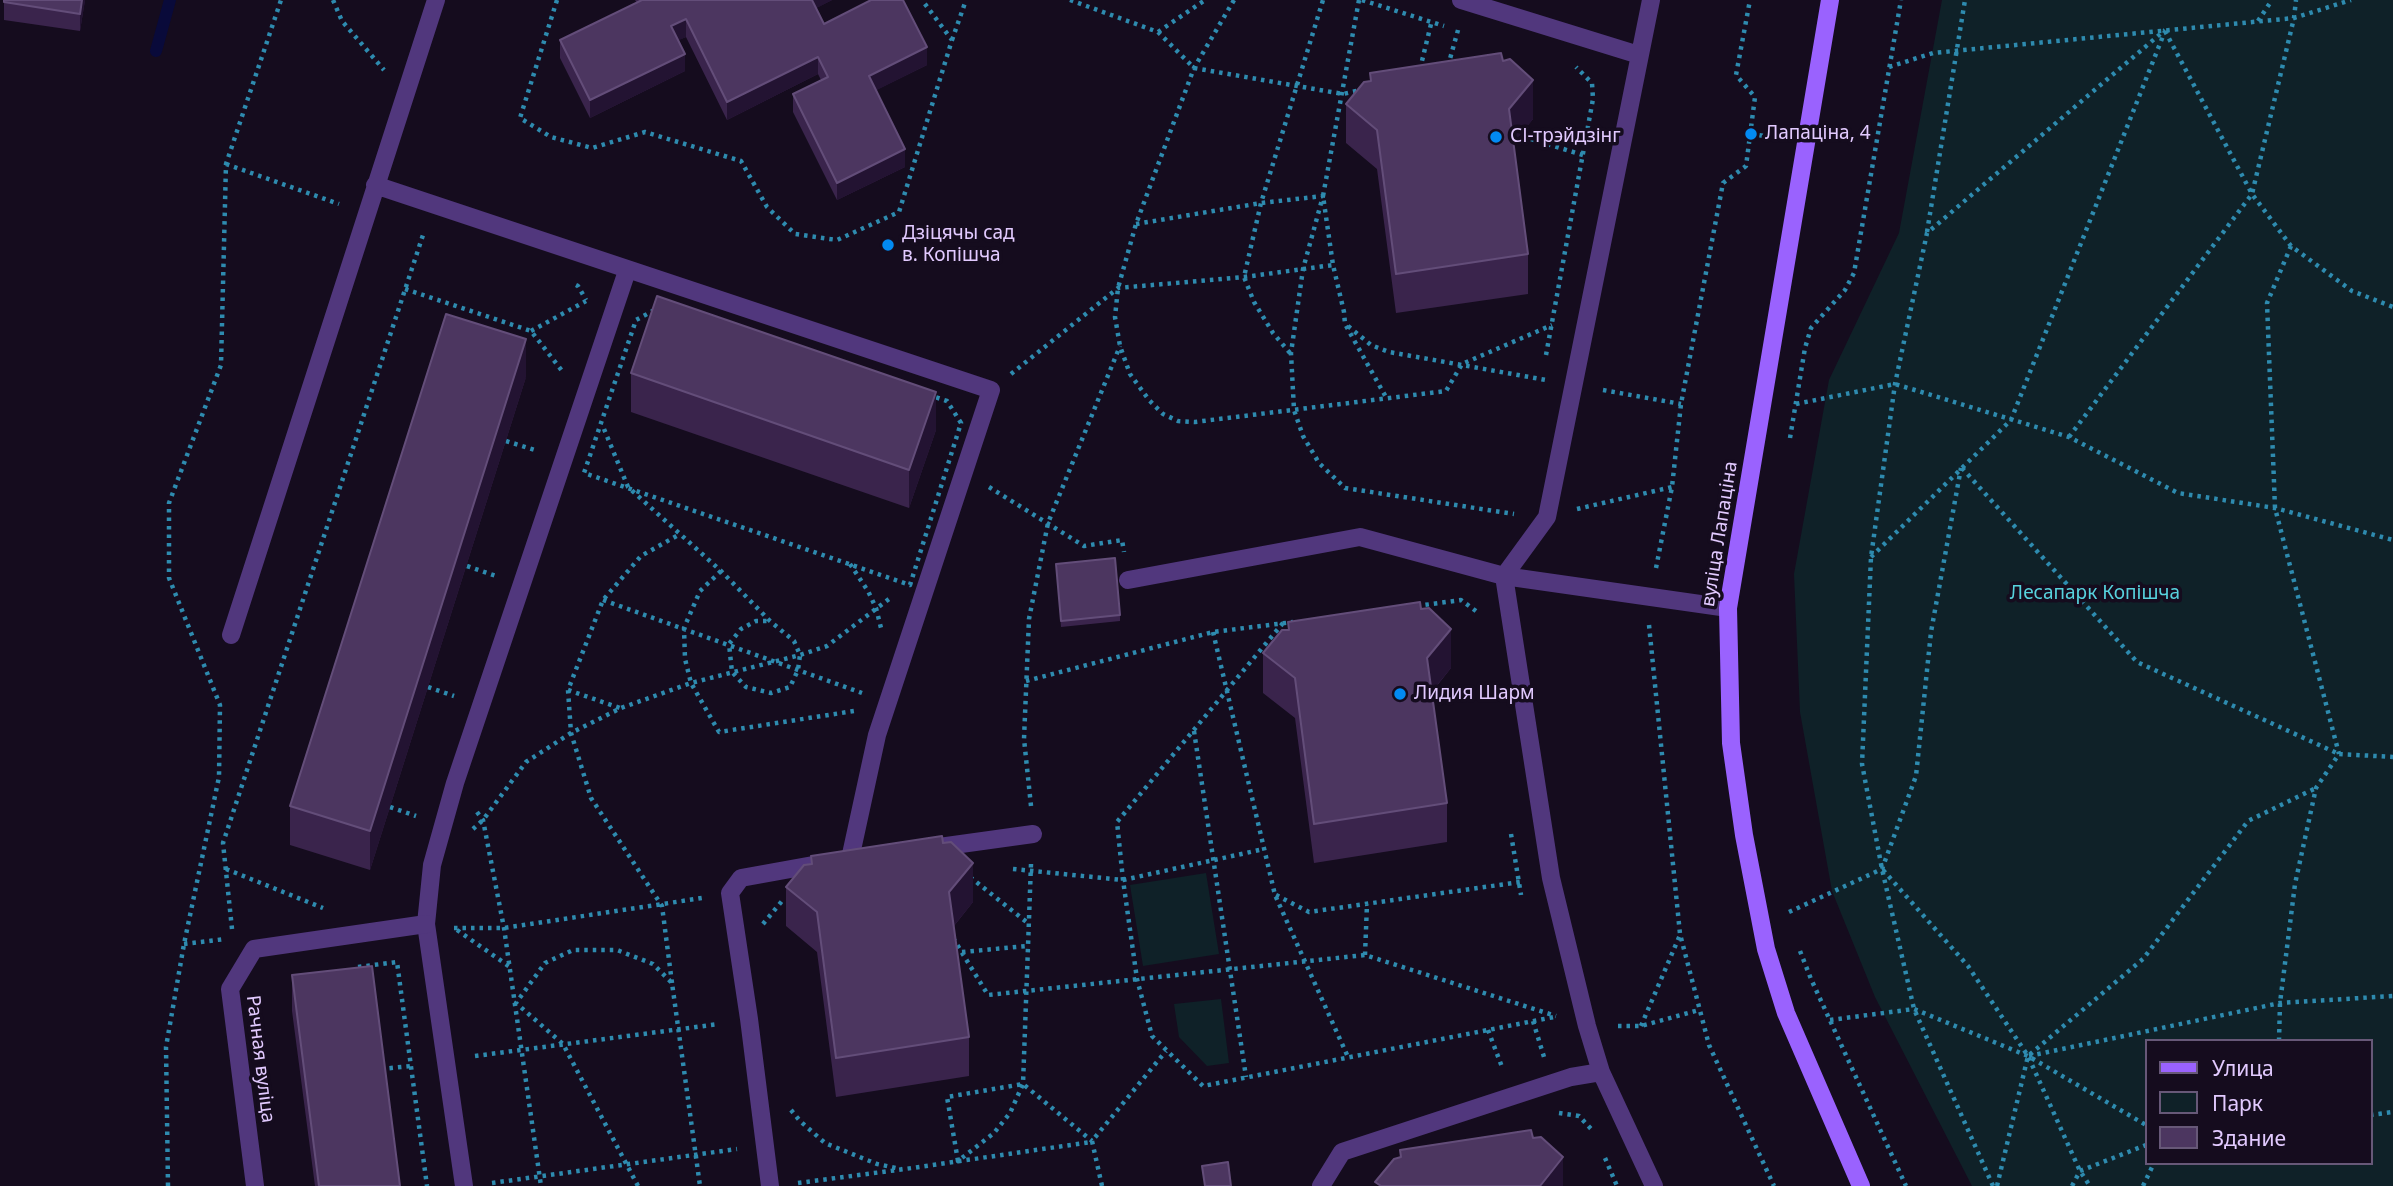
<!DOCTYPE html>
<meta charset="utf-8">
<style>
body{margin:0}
#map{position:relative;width:2393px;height:1186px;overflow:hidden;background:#150c1e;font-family:"Noto Sans",sans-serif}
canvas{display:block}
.legend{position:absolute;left:2145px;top:1039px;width:228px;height:126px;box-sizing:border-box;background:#150c1e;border:2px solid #675878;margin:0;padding:9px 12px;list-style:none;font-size:21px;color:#e2caff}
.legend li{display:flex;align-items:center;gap:14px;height:35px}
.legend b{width:35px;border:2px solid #675878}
</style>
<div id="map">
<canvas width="2393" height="1186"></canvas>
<ul class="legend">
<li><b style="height:9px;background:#9a62fe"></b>Улица</li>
<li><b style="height:19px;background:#0f2128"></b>Парк</li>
<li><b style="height:19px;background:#4c3660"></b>Здание</li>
</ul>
</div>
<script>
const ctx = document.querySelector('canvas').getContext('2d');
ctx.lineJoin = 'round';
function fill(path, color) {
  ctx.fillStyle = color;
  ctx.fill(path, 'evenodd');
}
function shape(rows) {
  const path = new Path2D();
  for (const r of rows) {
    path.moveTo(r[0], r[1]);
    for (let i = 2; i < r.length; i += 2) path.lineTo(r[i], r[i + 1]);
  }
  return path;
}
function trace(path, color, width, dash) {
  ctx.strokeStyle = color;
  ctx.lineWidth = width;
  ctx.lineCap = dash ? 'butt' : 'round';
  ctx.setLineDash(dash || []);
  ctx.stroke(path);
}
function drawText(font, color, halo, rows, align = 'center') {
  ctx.font = font + ' "Noto Sans",sans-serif';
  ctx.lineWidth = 7;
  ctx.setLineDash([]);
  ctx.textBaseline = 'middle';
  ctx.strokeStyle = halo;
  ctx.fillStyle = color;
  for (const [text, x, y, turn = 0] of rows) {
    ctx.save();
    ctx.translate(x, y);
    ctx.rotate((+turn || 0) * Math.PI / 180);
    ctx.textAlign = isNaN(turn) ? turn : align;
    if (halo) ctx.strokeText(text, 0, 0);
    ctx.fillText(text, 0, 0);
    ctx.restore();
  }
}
fill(shape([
 [1942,0,2393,0,2393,1186,1972,1186,1875,997,1832,891,1800,712,1794,574,1829,380,1899,233],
 [2146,1041,2370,1041,2370,1163,2146,1163],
 [1206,873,1219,954,1143,966,1130,885],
 [1221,999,1229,1063,1207,1066,1179,1037,1174,1004]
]), '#0f2128');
trace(shape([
 [156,51,170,0]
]), '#090a3a', 12);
trace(shape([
 [333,0,342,21,384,70],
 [557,0,520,118,551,137,592,148,645,132,741,161,767,207,795,234,837,240,899,212,952,40,922,0],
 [1070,0,1158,32,1194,68,1343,94,1361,90],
 [1234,0,1194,68,1136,224,1118,288,1115,317,1120,346,1130,374,1149,400,1163,414,1178,421,1195,422,1446,391,1462,364,1552,325],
 [1359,0,1323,196,1333,265,1344,312,1345,324,1387,399],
 [1362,0,1444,26],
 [2258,21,2272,0],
 [2165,31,2252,194,2291,246,2352,291,2393,307],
 [1158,32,1205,0],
 [952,40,966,0],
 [1448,66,1458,30],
 [1889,67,1933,53,2294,18,2351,0],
 [1420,69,1432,20],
 [1751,134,1777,138],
 [1531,139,1583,155],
 [226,164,339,204],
 [1136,224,1261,203,1323,196,1303,269,1291,353,1294,410,1303,436,1319,463,1345,488,1514,514],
 [1927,232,1965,0],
 [2291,246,2267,303,2275,508,2339,754],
 [576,285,578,286,586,300],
 [405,289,531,331,563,372],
 [662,306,947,401,961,423,910,585,584,473,636,320,662,306],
 [1348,326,1371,345,1389,352,1546,380],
 [531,331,586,301],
 [1290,353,1273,333,1254,302,1244,277,1261,203,1323,0],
 [1546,355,1593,99,1592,83,1576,67],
 [1011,374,1118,288,1244,277,1333,265],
 [1603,390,1681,404],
 [1796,404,1895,384,2069,437,2178,493,2275,508,2393,540],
 [604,429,628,487,721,571,770,621,794,641,800,655,798,670,790,687,771,693,746,687,732,672,729,644,741,629,756,621,770,621],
 [2069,437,2252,194,2294,18,2296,0],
 [1790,438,1805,348,1811,328,1845,290,1854,273,1901,0],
 [506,441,535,450],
 [1962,468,2137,662,2339,754],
 [989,487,1084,546,1122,540,1124,552],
 [1577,509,1672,487],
 [1871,557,2011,420,2165,31],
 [850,564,868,591,876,608,881,628],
 [467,566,496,576],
 [1656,568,1672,487,1681,404,1723,183,1746,166,1755,97,1736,75,1750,0],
 [721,571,700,591,684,628,685,659,691,683,719,732,854,711],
 [603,600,862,693],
 [1417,606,1461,600,1480,614],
 [1283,623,1117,822,1123,880,1137,979,1152,1036,1203,1086,1554,1017],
 [1649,625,1680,934,1709,1045,1774,1186],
 [1213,632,1275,895,1348,1057],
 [1026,681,1213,632,1293,622],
 [428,687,454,696],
 [568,690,620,708],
 [1194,731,1246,1077],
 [1031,806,1024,739,1029,619,1048,523,1120,346],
 [390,807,416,816],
 [477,812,483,820,504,928,541,1186],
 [473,829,483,820,526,762,571,733,621,708,691,683,800,655,827,646,889,599],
 [1511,834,1521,895],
 [1031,864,1023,1084,1010,1113,994,1133,958,1161,947,1097,1023,1084,1092,1141],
 [226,869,323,908],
 [1013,869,1123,880,1264,849],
 [1883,870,1968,966,2028,1056,2080,1171,2090,1186],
 [970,877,1029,924],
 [1276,895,1309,912,1520,882],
 [1789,912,1882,869,1916,776,1931,632,1961,468],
 [763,924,782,901],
 [454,928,504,928,702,898],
 [232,929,223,843,423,235],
 [457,930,510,967],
 [953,938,988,995,1365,955,1556,1016],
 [184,944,225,939],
 [1800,951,1811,979,1906,1186],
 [962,952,1027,946],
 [1365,955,1367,904],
 [358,967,397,962,427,1186],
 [672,983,662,906,591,798,571,733,568,690,603,600,641,556,680,534],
 [1830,1020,1914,1009,2028,1056,2146,1125],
 [1533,1021,1544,1057],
 [1618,1026,1641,1026,1699,1010],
 [1641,1026,1680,935],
 [1488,1030,1502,1067],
 [2279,1041,2280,1003,2295,884,2316,788,2339,754,2393,757],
 [475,1056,719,1024],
 [2029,1056,2280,1003,2393,996],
 [381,1069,411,1066],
 [791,1110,800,1121,825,1143,877,1164,901,1169],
 [1559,1113,1579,1116,1593,1131],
 [2370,1115,2393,1112],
 [1605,1158,1617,1186],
 [492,1183,737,1149],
 [798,1183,905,1169,1091,1142],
 [168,1186,166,1047,184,944,219,777,220,705,169,578,169,503,221,365,226,164,281,0],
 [638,1186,563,1044,516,1003,545,963,573,950,617,950,653,964,672,983,700,1186],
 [1102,1186,1092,1141,1166,1051],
 [1993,1186,1914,1009,1882,869,1862,764,1871,557,1895,384,1927,233,2165,30],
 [1997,1186,2028,1056,2143,959,2248,821,2316,788],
 [2072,1186,2080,1171,2146,1145],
 [2143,1186,2154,1163]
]), '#2e8baf', 4.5, [3.5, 5]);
trace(shape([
 [1461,0,1639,55],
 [1651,0,1547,517,1504,576,1551,878,1587,1026,1601,1072,1654,1186],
 [375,185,991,390,877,735,850,859],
 [1128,580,1360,537,1504,576,1728,608],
 [231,635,436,0],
 [932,848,1033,834],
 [464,1186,426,924,432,865,455,783,627,271],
 [770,1186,749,1019,730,893,741,878,824,863],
 [1321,1186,1342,1152,1571,1077,1601,1072]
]), '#51377d', 18);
trace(shape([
 [255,1186,230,989,254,949,426,924]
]), '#51377d', 18);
trace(shape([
 [1830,0,1728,608,1731,743,1744,835,1766,949,1786,1013,1861,1186]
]), '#9a62fe', 18);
fill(shape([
 [4,0,85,0,80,31,4,20],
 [635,0,832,0,816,8,824,24,927,65,876,90,905,167,837,200,793,112,793,94,821,80,818,74,727,120,686,37,678,40,685,71,590,118,560,58,560,40,637,3],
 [1503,61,1533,119,1513,143,1528,254,1528,294,1396,313,1377,169,1346,143,1346,104,1370,81,1370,73],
 [631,373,936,430,909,508,631,412],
 [526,377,370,870,290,845,290,806],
 [1056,564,1120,615,1120,621,1061,627],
 [1421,609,1451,668,1432,692,1447,803,1447,842,1314,863,1295,718,1263,693,1263,653,1288,630,1288,622],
 [943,843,973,902,954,926,969,1037,969,1076,836,1097,817,952,786,926,786,887,811,864,811,856],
 [292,975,400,1186,315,1186,292,1011]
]), '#3a244c');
fill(shape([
 [82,0,85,0,80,31,80,14],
 [809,0,832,0,809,12],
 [686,19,686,37,671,44,671,26],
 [927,47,927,65,869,94,869,76],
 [685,54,685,71,590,118,590,100],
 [818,57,818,74,727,120,727,102],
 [1533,80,1533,119,1509,149,1509,109],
 [905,149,905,167,837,200,837,183],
 [526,339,526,377,370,870,370,831],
 [936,392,936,430,909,508,909,470],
 [1451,629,1451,668,1427,697,1427,658],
 [973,863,973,902,949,932,949,892],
 [1563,1157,1563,1186,1540,1186]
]), '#231332');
const building = shape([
 [4,0,82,0,80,14,4,2,4,0],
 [642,0,812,0,824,24,871,0,903,0,927,47,869,76,905,149,837,183,793,94,828,77,818,57,727,102,686,19,671,26,685,54,590,100,560,40,642,0],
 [1501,53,1503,61,1510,59,1533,80,1509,109,1528,254,1396,274,1377,130,1346,104,1364,82,1371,81,1370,73,1501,53],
 [657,296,936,392,909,470,631,373,657,296],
 [446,314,526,339,370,831,290,806,446,314],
 [1115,558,1120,615,1061,621,1056,564,1115,558],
 [1420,602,1421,609,1429,608,1451,629,1427,658,1447,803,1314,824,1295,678,1263,653,1282,630,1289,630,1288,622,1420,602],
 [942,836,943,843,951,842,973,863,949,892,969,1037,836,1058,817,912,786,887,804,865,812,864,811,856,942,836],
 [372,966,400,1186,319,1186,292,975,372,966],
 [1531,1130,1533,1138,1541,1137,1563,1157,1540,1186,1381,1186,1375,1182,1394,1159,1401,1157,1400,1150,1531,1130],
 [1228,1162,1231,1186,1205,1186,1202,1166,1228,1162]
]);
fill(building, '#4c3660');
trace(building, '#634d79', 2);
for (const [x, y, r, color] of [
 [1751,134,7,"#028af2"],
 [1496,137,7,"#028af2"],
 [888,245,7,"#028af2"],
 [1400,694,7,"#028af2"]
]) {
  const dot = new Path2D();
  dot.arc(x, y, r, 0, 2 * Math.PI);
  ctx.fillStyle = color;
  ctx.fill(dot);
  trace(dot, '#150c1e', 2.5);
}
drawText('19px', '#e2caff', '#150c1e', [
 ["Лапаціна, 4",1765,134],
 ["СІ-трэйдзінг",1510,137],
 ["Дзіцячы сад",902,234],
 ["в. Копішча",902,256],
 ["Лидия Шарм",1414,694]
], 'left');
drawText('19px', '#e2caff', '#150c1e', [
 ["вуліца Лапаціна",1720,534,-81],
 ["Рачная вуліца",260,1059,83]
]);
drawText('19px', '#57d2dd', '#150c1e', [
 ["Лесапарк Копішча",2095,594]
]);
</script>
